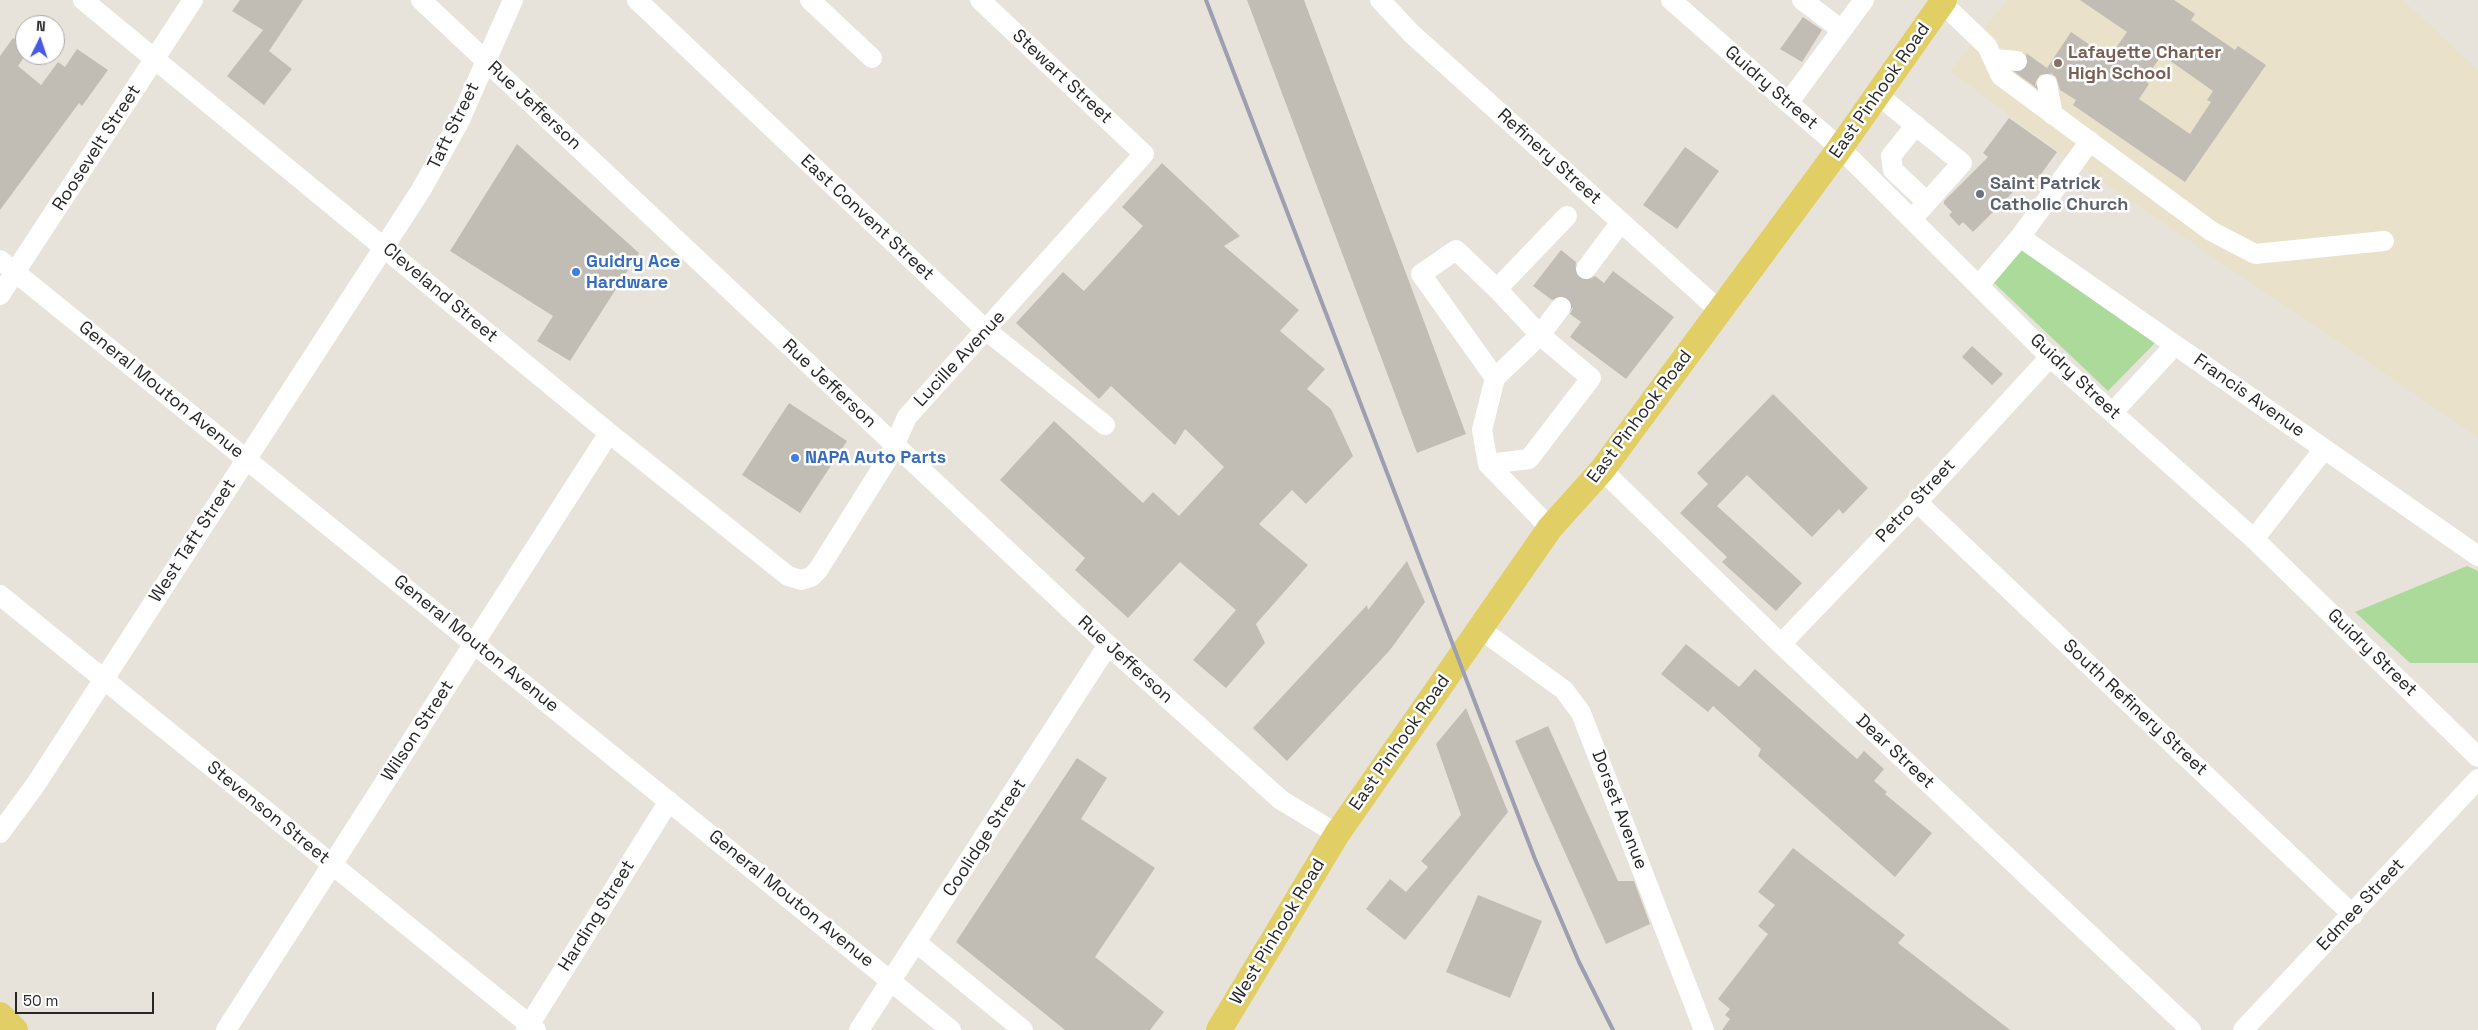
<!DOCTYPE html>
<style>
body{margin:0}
#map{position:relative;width:2478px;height:1030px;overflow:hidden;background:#e8e3da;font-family:"Space Grotesk",sans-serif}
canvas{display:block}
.north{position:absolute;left:15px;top:15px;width:50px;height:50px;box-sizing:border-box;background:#fff;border:1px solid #a9a9a9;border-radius:50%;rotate:4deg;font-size:14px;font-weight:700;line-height:20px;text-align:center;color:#272727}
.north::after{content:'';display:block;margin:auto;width:18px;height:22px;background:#4858e7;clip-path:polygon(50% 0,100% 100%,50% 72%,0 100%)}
.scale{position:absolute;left:15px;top:992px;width:139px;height:22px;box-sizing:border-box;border:2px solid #272727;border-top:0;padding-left:6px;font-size:15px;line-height:18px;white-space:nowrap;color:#272727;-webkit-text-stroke:4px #fff;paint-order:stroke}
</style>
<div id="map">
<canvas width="2478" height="1030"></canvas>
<div class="north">N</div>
<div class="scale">50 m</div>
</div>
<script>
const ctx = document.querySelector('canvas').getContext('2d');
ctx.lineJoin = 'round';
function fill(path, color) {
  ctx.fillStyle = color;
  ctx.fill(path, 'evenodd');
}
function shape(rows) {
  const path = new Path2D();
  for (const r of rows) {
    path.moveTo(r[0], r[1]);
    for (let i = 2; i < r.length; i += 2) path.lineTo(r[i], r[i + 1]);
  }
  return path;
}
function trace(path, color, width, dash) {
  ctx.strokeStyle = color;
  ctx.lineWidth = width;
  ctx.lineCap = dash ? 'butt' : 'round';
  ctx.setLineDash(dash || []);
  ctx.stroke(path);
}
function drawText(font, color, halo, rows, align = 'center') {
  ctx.font = font + ' "Space Grotesk",sans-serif';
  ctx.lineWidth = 5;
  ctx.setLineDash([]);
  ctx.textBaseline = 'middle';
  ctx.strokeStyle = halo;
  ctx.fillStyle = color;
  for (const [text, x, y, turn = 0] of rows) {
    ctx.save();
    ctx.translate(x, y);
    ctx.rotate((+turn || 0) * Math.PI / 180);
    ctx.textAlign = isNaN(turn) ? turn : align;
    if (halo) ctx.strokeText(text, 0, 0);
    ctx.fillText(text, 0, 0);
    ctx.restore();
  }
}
fill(shape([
 [2007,0,2403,0,2478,70,2478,437,2063,155,1950,71]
]), '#e9e1ca');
fill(shape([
 [2021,246,2155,343,2108,391,1993,282],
 [2467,566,2478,571,2478,663,2410,663,2355,612]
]), '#abda9b');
fill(shape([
 [240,0,303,0,269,51,292,69,264,105,227,76,263,30,232,11],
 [1247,0,1304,0,1466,434,1417,453],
 [2080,0,2174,0,2195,14,2191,20,2235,50,2238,46,2266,65,2185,182,2073,105,2076,100,2060,90,2056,77,2051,73,2040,75,2036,81,2035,87,2017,73,2027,67,2029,62,2026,53,2047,68,2071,32,2109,58,2127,32],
 [2162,55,2213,91,2207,100,2211,102,2190,134,2139,99,2149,84,2144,80],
 [1803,17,1822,30,1802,62,1780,49],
 [13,38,25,46,25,56,18,66,41,85,58,62,65,67,77,49,108,70,82,106,79,103,0,210,0,56],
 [2009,118,2057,152,2031,188,2023,182,1973,232,1963,222,1959,226,1949,215,1952,212,1944,204,1944,201,1988,157,1983,153],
 [517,144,639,253,570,361,537,341,553,316,450,251],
 [1685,147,1719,171,1677,229,1643,205],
 [1162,163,1240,236,1224,246,1299,310,1280,331,1325,369,1307,389,1331,409,1353,456,1306,504,1292,490,1259,524,1308,565,1256,624,1265,643,1226,688,1193,660,1236,610,1180,562,1128,618,1075,570,1085,558,1000,480,1054,421,1143,503,1153,492,1179,516,1224,467,1185,429,1175,445,1111,386,1099,399,1016,323,1063,272,1084,291,1143,226,1122,207],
 [1561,250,1576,262,1575,273,1579,279,1590,280,1595,276,1604,283,1613,271,1674,317,1626,379,1570,337,1581,322,1570,314,1573,308,1568,298,1562,295,1552,300,1533,286],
 [1972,346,2003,374,1992,385,1962,357],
 [1773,394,1868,488,1843,514,1839,509,1812,537,1747,475,1717,506,1802,583,1776,611,1722,562,1727,557,1680,513,1708,484,1697,473],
 [789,403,847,441,800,513,742,475],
 [1407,561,1425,602,1390,650,1287,761,1253,728,1367,605,1368,610],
 [1686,644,1739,687,1755,669,1857,759,1864,751,1884,769,1874,781,1887,792,1885,794,1932,833,1895,877,1758,756,1761,749,1713,706,1708,712,1661,674],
 [1466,708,1508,812,1405,940,1366,909,1390,879,1406,892,1428,867,1421,861,1461,815,1436,744],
 [1548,726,1618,881,1634,881,1650,924,1606,944,1515,741],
 [1077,758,1107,778,1081,819,1155,868,1095,957,1164,1012,1150,1030,1065,1030,956,942],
 [1793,848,1905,935,1898,943,2010,1030,1722,1030,1730,1019,1725,1015,1730,1009,1718,999,1768,934,1758,926,1775,905,1758,892],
 [1478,895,1542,921,1510,998,1446,972]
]), '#c1bdb5');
trace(shape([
 [2017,61,2047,84],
 [1561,307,1586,269]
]), '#c1bdb6', 20, [20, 10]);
trace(shape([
 [83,0,609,433,788,576,801,580,811,577,818,570,890,455,907,417,1144,154,980,0],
 [421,0,1108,645,1281,800,1337,834],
 [637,0,987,331,1105,425],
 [810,0,872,58],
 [1380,0,1412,34,1720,311],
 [1671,0,1840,148,2050,357,2254,539,2478,757],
 [1802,0,1842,30],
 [1942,3,1987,46,2001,76,2211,231,2255,254,2384,241],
 [1995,59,2017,61],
 [2047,84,2053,115],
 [1878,95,1962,163,1912,219],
 [1788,103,1864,0],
 [1916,125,1891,156,1893,170,1927,202],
 [2020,237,2478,556],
 [0,260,951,1030],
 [1586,269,1621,222],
 [1979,285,2020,237,2090,141],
 [1497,289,1567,216],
 [0,295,193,0],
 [1495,378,1421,274,1456,250,1497,289,1540,335,1495,378,1482,430,1488,464,1529,459,1591,378,1540,335,1561,307],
 [2113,412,2175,345],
 [1488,464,1550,528],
 [1602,470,1781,644,2191,1030],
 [1917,502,2353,915],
 [2254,539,2324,449],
 [0,595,536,1030],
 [1480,629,1564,690,1581,713,1704,1030],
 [1781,644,1917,502,2050,357],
 [0,833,36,784,421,190,459,122,513,0],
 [917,943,1023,1030],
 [226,1030,609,433],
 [526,1030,669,801],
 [859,1030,1108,645],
 [2243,1030,2478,779]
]), '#fff', 20);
trace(shape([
 [0,1015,15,1030],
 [1219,1030,1337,834,1550,528,1602,470,1840,148,1944,0]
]), '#e1cf66', 26);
trace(shape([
 [1206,0,1535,859,1579,962,1613,1030]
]), '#9d9eb0', 4);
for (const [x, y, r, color] of [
 [2058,63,5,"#8d6e63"],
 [1980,194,5,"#6b7280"],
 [576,272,5,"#3f7fe0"],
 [795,458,5,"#3f7fe0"]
]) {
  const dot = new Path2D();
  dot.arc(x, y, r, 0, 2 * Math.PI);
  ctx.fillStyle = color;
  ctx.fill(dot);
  trace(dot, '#fff', 2);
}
drawText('bold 18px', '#785e54', '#fff', [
 ["Lafayette Charter",2068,53],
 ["High School",2068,74]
], 'left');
drawText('18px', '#272727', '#fff', [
 ["Stewart Street",1062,77,43],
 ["Guidry Street",1771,88,41],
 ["East Pinhook Road",1880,91,-55],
 ["Rue Jefferson",534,106,43],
 ["Taft Street",454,126,-64],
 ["Roosevelt Street",97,148,-57],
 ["Refinery Street",1549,157,42],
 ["East Convent Street",867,218,43],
 ["Cleveland Street",440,293,40],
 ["Lucille Avenue",960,359,-47],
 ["Guidry Street",2075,377,43],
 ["Rue Jefferson",829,384,43],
 ["General Mouton Avenue",161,390,39],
 ["Francis Avenue",2249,396,35],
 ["East Pinhook Road",1640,417,-53],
 ["Petro Street",1916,501,-47],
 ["West Taft Street",193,541,-57],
 ["General Mouton Avenue",476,644,39],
 ["Guidry Street",2372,653,44],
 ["Rue Jefferson",1125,660,42],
 ["South Refinery Street",2135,708,43],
 ["Wilson Street",418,731,-57],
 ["East Pinhook Road",1400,743,-55],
 ["Dear Street",1895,752,43],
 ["Dorset Avenue",1619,810,69],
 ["Stevenson Street",268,813,39],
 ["Coolidge Street",985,838,-57],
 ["General Mouton Avenue",791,899,39],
 ["Edmee Street",2361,905,-47],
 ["Harding Street",597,916,-58],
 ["West Pinhook Road",1278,932,-59]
]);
drawText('bold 18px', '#5b616d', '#fff', [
 ["Saint Patrick",1990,184],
 ["Catholic Church",1990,205]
], 'left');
drawText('bold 18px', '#366cbe', '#fff', [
 ["Guidry Ace",586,262],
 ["Hardware",586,283],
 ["NAPA Auto Parts",805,458]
], 'left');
</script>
